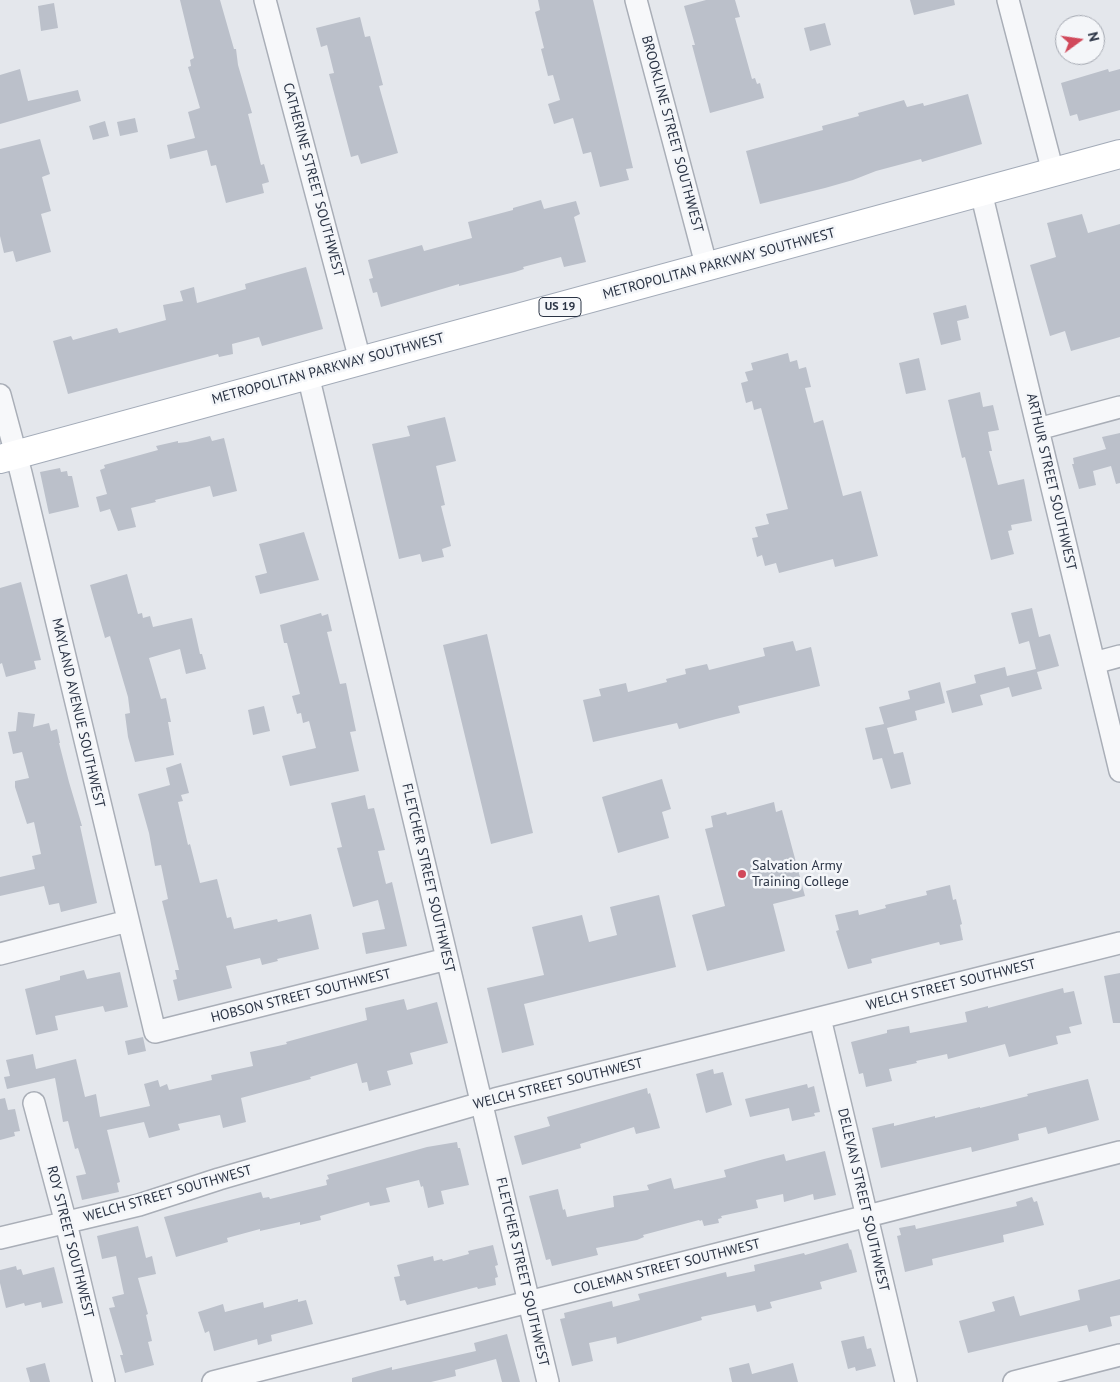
<!DOCTYPE html>
<style>
body{margin:0}
#map{position:relative;width:1120px;height:1382px;overflow:hidden;background:#e4e7ec;font-family:"PT Sans",sans-serif}
canvas{display:block}
.north{position:absolute;left:1055px;top:15px;width:50px;height:50px;box-sizing:border-box;background:#f4f6f9;border:1px solid #a4a8b1;border-radius:50%;rotate:76deg;font-size:14px;font-weight:700;line-height:20px;text-align:center;color:#2b3445}
.north::after{content:'';display:block;margin:auto;width:18px;height:22px;background:#d1495b;clip-path:polygon(50% 0,100% 100%,50% 72%,0 100%)}
</style>
<div id="map">
<canvas width="1120" height="1382"></canvas>
<div class="north">N</div>
</div>
<script>
const ctx = document.querySelector('canvas').getContext('2d');
ctx.lineJoin = 'round';
function fill(path, color) {
  ctx.fillStyle = color;
  ctx.fill(path, 'evenodd');
}
function shape(rows) {
  const path = new Path2D();
  for (const r of rows) {
    path.moveTo(r[0], r[1]);
    for (let i = 2; i < r.length; i += 2) path.lineTo(r[i], r[i + 1]);
  }
  return path;
}
function trace(path, color, width, dash) {
  ctx.strokeStyle = color;
  ctx.lineWidth = width;
  ctx.lineCap = dash ? 'butt' : 'round';
  ctx.setLineDash(dash || []);
  ctx.stroke(path);
}
function drawText(font, color, halo, rows, align = 'center') {
  ctx.font = font + ' "PT Sans",sans-serif';
  ctx.lineWidth = 5;
  ctx.setLineDash([]);
  ctx.textBaseline = 'middle';
  ctx.strokeStyle = halo;
  ctx.fillStyle = color;
  for (const [text, x, y, turn = 0] of rows) {
    ctx.save();
    ctx.translate(x, y);
    ctx.rotate((+turn || 0) * Math.PI / 180);
    ctx.textAlign = isNaN(turn) ? turn : align;
    if (halo) ctx.strokeText(text, 0, 0);
    ctx.fillText(text, 0, 0);
    ctx.restore();
  }
}
fill(shape([
 [180,0,220,0,234,49,236,49,238,65,252,113,248,114,261,165,264,164,269,182,262,184,264,193,226,203,216,165,211,166,207,150,170,159,167,145,195,138,188,112,200,108,188,67,191,66,190,60,194,58],
 [538,0,593,0,633,168,626,169,629,180,600,187,591,152,583,154,573,118,554,124,548,104,560,100,553,75,548,76,541,49,544,48,535,12,540,10],
 [706,0,735,0,740,17,735,18,752,79,755,78,757,84,760,83,764,98,710,113,692,45,695,45,684,6],
 [910,0,954,0,955,5,914,15],
 [54,3,58,28,41,31,38,6],
 [360,17,365,37,370,36,383,85,379,86,398,153,361,164,358,155,351,157,329,74,334,73,327,45,321,47,316,28],
 [825,23,831,45,810,51,804,28],
 [20,69,28,101,78,90,81,101,0,124,0,75],
 [1108,69,1109,72,1120,69,1120,110,1079,121,1077,114,1070,116,1061,83],
 [968,94,982,144,922,162,921,159,876,171,853,180,825,188,760,204,746,151,823,130,822,126,859,116,858,113,904,100,907,107,923,103,924,106],
 [135,118,138,132,120,136,117,122],
 [105,121,109,136,93,140,89,126],
 [40,139,50,174,42,177,51,211,41,214,51,252,16,262,13,251,4,253,0,236,0,149],
 [541,200,544,209,576,201,580,214,574,217,586,262,564,267,561,257,523,267,524,269,515,272,459,286,459,284,381,307,377,292,373,293,369,279,373,278,368,260,422,245,424,251,472,238,468,222,513,210,513,208],
 [1082,214,1088,233,1120,224,1120,337,1071,351,1065,331,1050,336,1030,265,1056,257,1047,223],
 [306,267,323,329,262,346,259,337,232,344,233,354,219,357,218,354,68,394,53,341,71,336,73,340,117,328,119,333,166,320,163,305,183,301,180,291,194,287,197,303,246,289,245,284],
 [966,305,969,318,957,321,961,340,941,345,933,313],
 [788,353,790,362,797,360,799,369,806,367,811,387,805,388,814,423,823,420,843,496,861,491,878,556,835,567,833,559,779,573,776,563,765,566,762,555,757,557,752,538,758,537,755,527,769,524,766,514,788,509,761,408,754,410,752,401,746,403,741,383,748,381,745,372,753,370,751,363],
 [919,358,926,390,906,394,899,363],
 [980,392,983,407,993,405,999,430,988,432,992,451,989,451,998,485,1024,479,1032,521,1011,525,1012,530,1008,531,1014,554,991,560,965,457,962,458,948,400],
 [445,417,456,461,436,466,445,505,441,506,451,546,442,549,444,557,422,562,420,554,399,559,372,444,410,436,407,426],
 [1120,433,1120,483,1116,484,1111,466,1093,471,1096,485,1079,489,1072,464,1074,464,1073,458,1106,449,1102,437],
 [210,436,212,441,224,438,237,491,213,497,210,486,155,500,156,502,131,508,136,527,118,531,110,509,100,512,96,497,107,494,100,470,105,468,104,465,158,450,156,446,178,441,178,443,187,442],
 [60,468,61,472,67,471,68,476,72,476,79,507,49,514,40,472],
 [304,532,319,580,260,594,255,576,267,573,259,544],
 [127,574,138,614,142,613,143,618,150,616,153,627,192,618,200,654,202,654,206,669,186,674,180,649,149,658,161,699,166,698,171,722,168,722,174,755,135,762,128,737,125,714,130,713,128,697,110,636,105,638,90,585],
 [21,582,41,660,34,661,36,669,6,677,2,663,0,664,0,588],
 [1032,608,1039,637,1050,634,1059,666,1037,672,1042,689,1012,697,1009,687,980,695,983,705,952,713,946,691,976,683,974,675,1005,667,1007,676,1036,669,1029,641,1019,644,1011,613],
 [321,613,322,616,328,614,332,631,327,632,340,684,346,683,356,731,350,732,359,771,290,786,282,756,316,748,309,721,303,723,301,713,297,714,292,696,300,694,287,643,284,643,280,625],
 [487,634,533,833,491,844,443,645],
 [793,641,796,651,811,647,820,686,738,706,740,713,716,719,679,729,677,723,593,742,583,700,601,696,599,689,626,683,628,692,667,682,666,679,686,674,685,669,707,664,709,670,765,656,763,648],
 [940,682,945,703,915,711,917,720,887,728,894,754,903,752,911,784,891,789,882,758,873,760,865,728,884,724,879,707,910,699,908,691],
 [264,706,270,731,253,735,248,710],
 [18,712,35,714,33,727,49,723,51,731,57,729,60,743,59,743,69,782,82,826,80,826,97,903,61,912,59,903,49,905,44,886,0,896,0,877,35,869,32,856,41,854,34,822,27,824,15,787,15,781,29,778,22,752,13,754,8,732,16,731],
 [181,763,189,793,181,795,183,801,178,802,188,845,190,844,200,883,217,879,227,918,231,917,234,929,277,919,278,922,311,914,319,949,277,959,278,961,262,965,260,958,226,966,232,988,178,1001,173,980,177,979,175,970,179,970,162,901,168,899,161,865,155,866,149,833,138,794,170,785,166,768],
 [662,779,671,809,662,812,669,838,618,853,602,797],
 [365,795,368,809,374,808,385,850,378,851,386,884,392,882,407,946,366,954,362,933,385,929,378,900,353,907,337,848,342,847,331,803],
 [774,802,776,812,782,810,805,896,773,904,785,951,707,971,692,915,725,906,705,829,713,827,711,816,726,812,727,815],
 [950,885,953,900,956,899,962,924,960,925,963,940,940,945,939,942,871,959,872,963,848,969,836,931,839,930,835,915,858,910,859,915,886,908,885,905,927,895,926,891],
 [659,895,676,967,524,1004,534,1045,502,1053,487,988,544,975,532,927,582,915,589,942,617,935,610,907],
 [84,970,87,979,120,972,128,1007,105,1012,103,1006,55,1016,58,1030,36,1035,25,989,60,980,60,976],
 [1120,973,1120,1023,1113,1023,1104,976],
 [1063,988,1064,993,1074,991,1082,1024,1069,1027,1071,1033,1056,1036,1058,1044,1009,1057,1005,1044,948,1059,947,1054,916,1061,917,1063,889,1069,892,1081,866,1087,863,1073,859,1074,851,1042,887,1033,887,1030,909,1026,910,1033,967,1022,965,1012,988,1006,988,1008],
 [404,999,407,1010,437,1002,448,1043,410,1053,413,1064,387,1071,391,1085,369,1091,367,1082,362,1083,357,1063,310,1077,311,1079,241,1098,246,1122,223,1128,220,1115,178,1124,180,1130,149,1138,144,1122,107,1130,120,1182,117,1183,119,1192,82,1200,76,1176,86,1174,78,1148,75,1149,68,1121,63,1122,55,1078,7,1089,4,1077,10,1076,6,1060,33,1054,36,1069,76,1059,85,1097,96,1094,100,1117,150,1106,144,1084,158,1080,160,1087,167,1084,169,1090,212,1080,211,1075,253,1066,250,1052,287,1044,286,1042,367,1020,365,1008],
 [143,1037,146,1051,128,1055,125,1041],
 [713,1069,714,1074,723,1072,732,1105,706,1113,696,1074],
 [1088,1079,1099,1120,1048,1134,1046,1127,1018,1134,1019,1140,972,1152,971,1147,881,1168,872,1128,894,1123,894,1126,935,1116,935,1118,980,1107,980,1108,1028,1096,1027,1094],
 [807,1084,808,1088,814,1086,820,1112,814,1113,815,1116,792,1121,789,1108,750,1117,745,1099],
 [647,1088,648,1094,650,1093,660,1128,636,1134,634,1127,580,1144,581,1148,522,1165,514,1136,550,1126,547,1117],
 [5,1098,8,1110,15,1109,20,1131,14,1132,15,1136,0,1140,0,1099],
 [457,1142,458,1148,460,1148,469,1185,441,1191,444,1204,428,1208,423,1186,421,1187,419,1180,386,1188,390,1202,370,1206,369,1202,320,1216,321,1220,300,1225,300,1222,260,1231,260,1229,227,1238,228,1242,176,1257,164,1217,261,1192,263,1198,269,1197,270,1199,327,1185,326,1180,329,1179,327,1175,427,1147],
 [825,1151,836,1195,814,1200,813,1194,784,1202,783,1194,756,1200,758,1208,721,1216,722,1218,718,1219,719,1223,704,1226,702,1220,700,1221,699,1220,643,1235,644,1237,637,1240,596,1248,598,1255,552,1266,550,1259,546,1260,529,1196,558,1189,563,1210,565,1209,567,1217,614,1207,613,1196,649,1190,647,1185,671,1178,674,1189,726,1177,724,1170,764,1159,784,1154,786,1161],
 [1032,1197,1034,1202,1037,1201,1044,1225,1003,1235,1004,1242,932,1259,933,1265,905,1272,897,1236,901,1235,899,1228,915,1225,916,1229,991,1212,1017,1206,1016,1202],
 [138,1226,146,1258,152,1256,156,1274,138,1278,148,1314,146,1315,152,1341,148,1342,154,1365,125,1373,120,1355,123,1355,109,1308,115,1307,112,1297,124,1294,116,1256,102,1259,97,1236],
 [848,1243,850,1250,851,1249,857,1272,820,1282,822,1289,770,1302,772,1308,757,1312,755,1305,701,1317,702,1320,617,1344,616,1337,589,1343,593,1361,572,1366,560,1319,565,1318,564,1313,612,1301,613,1307,640,1300,638,1294,726,1272,727,1277,755,1271,754,1265,804,1253,805,1255],
 [493,1245,498,1265,495,1266,498,1277,495,1278,496,1285,478,1289,477,1287,407,1305,405,1300,400,1301,394,1277,400,1276,397,1265,433,1256,434,1261,442,1259,443,1261,469,1254,468,1251],
 [16,1266,17,1270,21,1269,23,1275,54,1267,63,1303,42,1308,41,1302,25,1306,24,1303,6,1308,0,1283,0,1270],
 [1120,1279,1120,1315,1110,1317,1112,1326,1089,1332,1087,1325,968,1353,959,1321,995,1311,992,1302,1014,1296,1020,1316,1080,1300,1078,1290],
 [298,1299,298,1302,306,1300,313,1324,271,1335,272,1341,258,1345,257,1339,214,1351,209,1331,205,1333,198,1312,223,1304,225,1312,263,1302,264,1308],
 [507,1334,520,1382,502,1382,496,1359,455,1370,456,1376,431,1382,352,1382,352,1378,392,1367,392,1370,476,1351,474,1343],
 [864,1336,867,1349,871,1348,876,1366,856,1371,855,1367,848,1369,841,1341],
 [45,1363,50,1382,30,1382,26,1368],
 [749,1363,752,1374,793,1363,798,1382,732,1382,729,1368]
]), '#bbc0ca');
const minor = shape([
 [265,0,360,360],
 [636,0,707,268],
 [1008,0,1053,172],
 [981,192,1120,771],
 [308,375,548,1382],
 [0,395,21,473,155,1032,447,959],
 [1038,429,1120,407],
 [1094,663,1120,656],
 [0,954,128,921],
 [820,1018,906,1382],
 [34,1103,66,1223,104,1382],
 [0,1238,139,1205,219,1179,495,1099,1120,943],
 [213,1382,1120,1152],
 [1014,1382,1120,1355]
]);
const primary = shape([
 [0,459,1120,154]
]);
trace(minor, '#a9aeb7', 24);
trace(primary, '#a3abb8', 30);
trace(minor, '#f7f8fa', 21);
trace(primary, '#fff', 28);
for (const [x, y, r, color] of [
 [742,874,5,"#d1495b"]
]) {
  const dot = new Path2D();
  dot.arc(x, y, r, 0, 2 * Math.PI);
  ctx.fillStyle = color;
  ctx.fill(dot);
  trace(dot, '#f4f6f9', 2);
}
for (const [x, y, w] of [
 [560,307,42]
]) {
  const box = new Path2D();
  box.roundRect(x - w / 2, y - 9.5, w, 19, 4);
  ctx.fillStyle = '#f4f6f9';
  ctx.fill(box);
  trace(box, '#2b3445', 1);
}
drawText('bold 12px', '#2b3445', null, [
 ["US 19",560,307]
]);
drawText('14px', '#2b3445', '#f4f6f9', [
 ["BROOKLINE STREET SOUTHWEST",672,134,75],
 ["CATHERINE STREET SOUTHWEST",313,180,75],
 ["METROPOLITAN PARKWAY SOUTHWEST",719,264,-15],
 ["METROPOLITAN PARKWAY SOUTHWEST",328,369,-15],
 ["ARTHUR STREET SOUTHWEST",1051,482,77],
 ["MAYLAND AVENUE SOUTHWEST",78,713,77],
 ["FLETCHER STREET SOUTHWEST",428,878,77],
 ["WELCH STREET SOUTHWEST",951,985,-14],
 ["HOBSON STREET SOUTHWEST",301,996,-14],
 ["WELCH STREET SOUTHWEST",558,1084,-14],
 ["WELCH STREET SOUTHWEST",168,1194,-16],
 ["DELEVAN STREET SOUTHWEST",863,1200,77],
 ["ROY STREET SOUTHWEST",70,1242,76],
 ["COLEMAN STREET SOUTHWEST",667,1267,-14],
 ["FLETCHER STREET SOUTHWEST",522,1272,77]
]);
drawText('14px', '#2b3445', '#f4f6f9', [
 ["Salvation Army",752,866],
 ["Training College",752,882]
], 'left');
</script>
